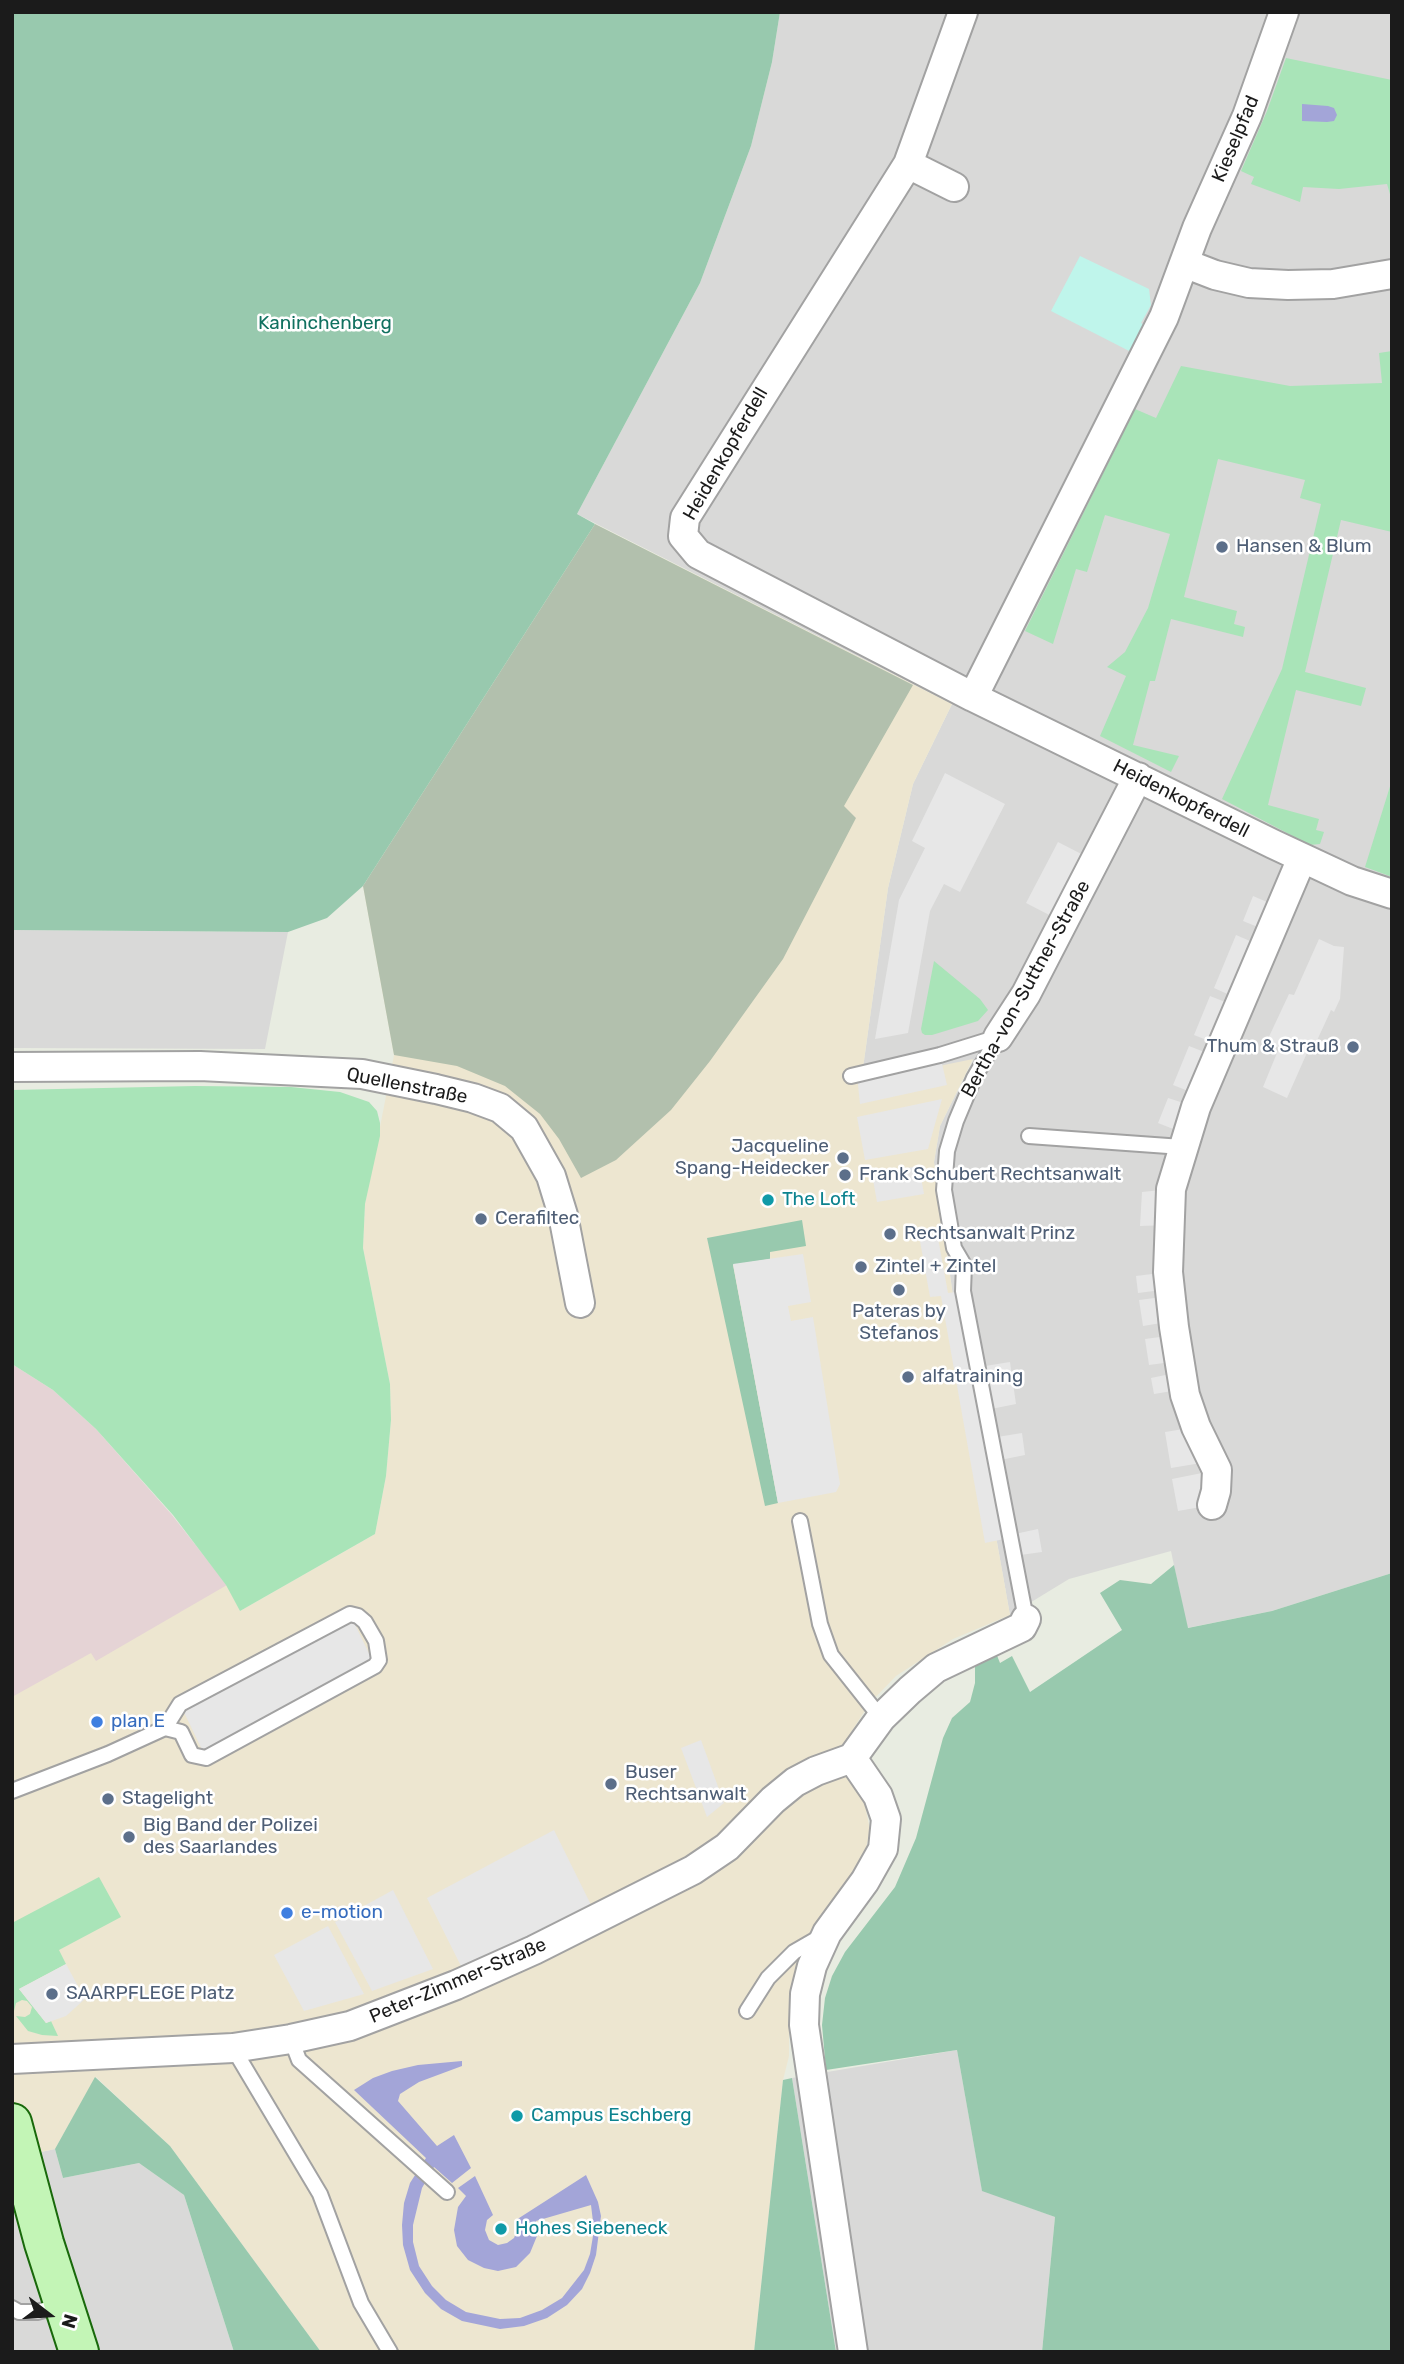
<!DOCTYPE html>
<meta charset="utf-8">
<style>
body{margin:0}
#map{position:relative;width:1404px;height:2364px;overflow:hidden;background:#e8ece1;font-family:Rubik,sans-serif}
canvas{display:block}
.frame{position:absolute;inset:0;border:14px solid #1b1b1b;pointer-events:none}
.north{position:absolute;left:14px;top:2280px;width:70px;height:70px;-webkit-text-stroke:5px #fff;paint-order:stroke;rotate:107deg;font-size:19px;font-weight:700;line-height:28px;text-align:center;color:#1b1b1b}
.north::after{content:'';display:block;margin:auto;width:24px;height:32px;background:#1b1b1b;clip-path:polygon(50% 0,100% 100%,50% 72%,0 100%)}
</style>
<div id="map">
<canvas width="1404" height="2364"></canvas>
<div class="frame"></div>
<div class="north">N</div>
</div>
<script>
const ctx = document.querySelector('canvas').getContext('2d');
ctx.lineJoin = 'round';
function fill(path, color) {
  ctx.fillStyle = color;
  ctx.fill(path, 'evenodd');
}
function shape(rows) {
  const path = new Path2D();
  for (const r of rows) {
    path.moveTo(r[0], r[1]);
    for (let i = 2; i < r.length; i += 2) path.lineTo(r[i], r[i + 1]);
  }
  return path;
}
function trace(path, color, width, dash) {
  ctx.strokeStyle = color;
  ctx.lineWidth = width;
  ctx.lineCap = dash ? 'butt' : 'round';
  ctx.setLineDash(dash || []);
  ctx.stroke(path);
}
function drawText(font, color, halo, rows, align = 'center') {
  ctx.font = font + ' Rubik,sans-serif';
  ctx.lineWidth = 5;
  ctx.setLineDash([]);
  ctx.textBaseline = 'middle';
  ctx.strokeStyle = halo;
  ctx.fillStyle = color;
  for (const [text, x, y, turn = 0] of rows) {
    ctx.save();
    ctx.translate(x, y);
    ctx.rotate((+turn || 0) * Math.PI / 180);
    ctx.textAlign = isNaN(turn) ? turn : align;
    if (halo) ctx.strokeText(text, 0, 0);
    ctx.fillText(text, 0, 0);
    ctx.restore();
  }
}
fill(shape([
 [780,12,1392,12,1392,1573,1272,1611,1187,1628,1171,1551,1069,1579,1010,1615,953,1296,934,1162,940,1126,973,1060,861,1082,888,888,913,784,952,704,577,514,700,283,751,146,772,62],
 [12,930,288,932,265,1049,12,1048],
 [957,2050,982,2190,1055,2217,1042,2352,836,2352,792,2078],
 [55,2149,63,2178,139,2163,184,2195,234,2352,12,2352,12,2158]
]), '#d9d9d8');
fill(shape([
 [595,524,952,704,913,784,888,888,861,1082,973,1059,940,1126,934,1162,953,1296,1010,1615,953,1639,896,1676,869,1704,833,1761,856,1789,865,1805,870,1830,865,1853,848,1881,793,1989,789,2023,789,2056,783,2080,754,2352,321,2352,170,2146,96,2077,55,2149,12,2158,12,1364,227,1585,240,1611,375,1534,386,1476,391,1420,390,1384,363,1248,365,1204,394,1055,363,886]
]), '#ede6d0');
fill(shape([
 [12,1364,53,1390,96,1429,172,1515,227,1585,96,1661,91,1653,12,1697]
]), '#e5d3d5');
fill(shape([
 [595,524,913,685,844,806,856,818,783,959,710,1061,671,1110,616,1160,581,1178,559,1139,540,1114,505,1086,457,1066,394,1055,363,886]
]), '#b2c0ad');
fill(shape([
 [1286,58,1392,80,1392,201,1387,184,1339,189,1303,187,1300,202,1251,184,1254,177,1241,171,1267,111],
 [1392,351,1392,532,1341,520,1305,672,1366,688,1361,706,1296,690,1268,805,1319,819,1316,830,1324,832,1320,844,1310,845,1222,799,1282,669,1321,504,1300,498,1305,480,1218,459,1184,597,1237,611,1234,624,1245,627,1243,637,1171,619,1155,681,1150,681,1133,745,1179,756,1171,772,1100,736,1126,676,1107,667,1125,652,1148,608,1170,534,1105,515,1087,572,1076,569,1053,644,1025,631,1135,409,1156,418,1181,366,1290,386,1382,383,1379,353],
 [1392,780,1392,877,1365,867],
 [934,961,980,999,988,1010,978,1021,932,1035,925,1035,922,1033,921,1029],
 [195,1086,291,1087,340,1092,369,1102,377,1111,380,1123,380,1136,365,1204,363,1248,390,1384,391,1420,386,1476,375,1534,240,1611,226,1585,173,1515,96,1429,53,1390,12,1364,12,1090],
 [99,1877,121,1917,59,1950,66,1964,19,1989,46,2023,51,2021,58,2036,42,2035,28,2031,16,2016,25,2017,30,2014,32,2007,27,2001,22,2000,16,2003,14,2011,12,2002,12,1923]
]), '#a9e4b8');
fill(shape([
 [12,12,780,12,772,62,751,146,700,283,577,514,595,524,363,886,327,918,288,932,12,930],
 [802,1220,806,1246,770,1252,770,1259,733,1265,778,1503,765,1506,707,1238],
 [1174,1565,1188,1628,1272,1611,1392,1573,1392,2352,1042,2352,1055,2217,982,2191,957,2050,826,2070,822,2025,825,1998,832,1976,845,1952,895,1887,916,1838,943,1738,952,1718,970,1702,975,1683,975,1665,996,1653,1000,1663,1012,1656,1030,1692,1122,1630,1100,1593,1120,1580,1151,1584],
 [95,2077,170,2146,321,2352,234,2352,184,2195,139,2163,63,2178,55,2149],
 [792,2078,836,2352,754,2352,783,2080]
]), '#98c9ae');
fill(shape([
 [1080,256,1149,289,1151,305,1141,323,1151,328,1137,355,1051,311]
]), '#bff5eb');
fill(shape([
 [945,773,1005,804,960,892,944,884,930,911,908,1033,875,1039,899,900,925,848,912,841],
 [1058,842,1095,861,1063,922,1026,903],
 [1253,896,1281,908,1270,932,1243,921],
 [1236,935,1264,947,1241,1000,1214,988],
 [1319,939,1334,946,1344,947,1340,999,1334,1012,1331,1010,1314,1047,1310,1046,1287,1098,1263,1087,1279,1048,1266,1043,1289,994,1294,995],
 [1210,996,1238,1007,1222,1046,1194,1035],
 [1189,1046,1217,1057,1201,1096,1173,1085],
 [940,1055,947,1085,860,1104,857,1075],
 [1168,1098,1196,1107,1186,1134,1158,1123],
 [942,1099,928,1149,865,1160,857,1117],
 [919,1166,924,1194,877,1202,872,1174],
 [1171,1189,1168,1225,1140,1226,1142,1192],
 [938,1238,948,1293,963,1291,979,1367,1010,1362,1016,1404,986,1410,991,1438,1022,1433,1025,1455,995,1461,1010,1535,1038,1529,1042,1552,1013,1556,1009,1538,985,1543,941,1296,930,1297,920,1241],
 [803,1254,811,1302,788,1306,791,1321,813,1317,840,1484,836,1492,778,1503,733,1264],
 [1168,1272,1169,1289,1138,1293,1136,1276],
 [1170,1296,1173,1321,1143,1326,1139,1300],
 [1175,1335,1179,1361,1149,1365,1145,1339],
 [1180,1372,1184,1389,1154,1394,1151,1378],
 [1196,1427,1213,1461,1171,1468,1165,1432],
 [1217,1470,1212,1505,1178,1511,1172,1479],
 [350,1614,375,1666,206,1758,180,1704],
 [701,1740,724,1803,707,1817,681,1748],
 [554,1830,598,1919,468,1980,427,1898],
 [393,1890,433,1969,372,1991,335,1922],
 [328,1926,364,1994,304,2011,274,1955],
 [66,1964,85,1999,66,2016,46,2023,19,1989]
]), '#e7e7e7');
fill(shape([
 [1302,104,1328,106,1334,108,1337,115,1334,121,1327,122,1302,121],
 [462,2061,462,2066,419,2082,400,2094,398,2101,437,2146,454,2135,471,2168,452,2183,434,2167,422,2188,413,2225,413,2242,419,2266,432,2286,446,2300,466,2312,500,2319,520,2318,542,2310,562,2298,584,2270,590,2254,594,2230,591,2205,536,2221,537,2236,530,2253,516,2267,498,2271,484,2268,468,2260,457,2246,454,2230,458,2207,466,2196,458,2188,475,2176,493,2215,487,2220,485,2230,489,2240,498,2245,507,2243,514,2238,518,2228,516,2220,586,2175,598,2202,601,2216,596,2255,590,2273,582,2289,567,2305,547,2318,524,2326,500,2329,462,2321,441,2309,425,2293,410,2270,403,2245,402,2225,404,2203,410,2183,426,2158,354,2090,373,2078,392,2071,418,2065]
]), '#a3a5d8');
const lane = shape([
 [998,1037,974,1078,956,1121,947,1151,944,1190,954,1248,964,1265,963,1291,1026,1619],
 [851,1076,940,1055,998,1037],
 [1029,1136,1182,1147],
 [800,1521,820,1624,831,1655,881,1718],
 [12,1791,108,1754,165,1728,180,1704,350,1614,358,1616,365,1622,376,1641,379,1660,375,1666,206,1758,192,1755,181,1732,165,1728],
 [747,2011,768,1978,794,1952,820,1937],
 [291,2039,299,2060,447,2192],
 [233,2048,320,2194,361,2303,390,2352],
 [12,2308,19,2312,37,2312,62,2305]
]);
const street = shape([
 [963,12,908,164,685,518,683,536,698,554,973,697,1273,844,1352,881,1392,894],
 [908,164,954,187],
 [1184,263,1215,275,1249,283,1288,285,1333,284,1392,274],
 [973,697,1164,317,1197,228,1247,116,1284,12],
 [998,1037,1026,994,1138,777],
 [12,1067,200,1066,362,1074,436,1089,473,1098,500,1108,524,1128,551,1176,563,1215,580,1303],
 [1212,1505,1216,1491,1217,1470,1196,1427,1185,1395,1174,1327,1168,1272,1171,1189,1196,1107,1302,858],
 [852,1758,878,1796,886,1819,883,1849,865,1881,827,1933,812,1966,805,1994,804,2025,853,2352],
 [12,2059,233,2048,291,2039,350,2026,456,1985,534,1950,693,1870,727,1847,773,1800,795,1782,816,1771,852,1758,881,1718,910,1690,936,1668,1022,1627,1026,1619]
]);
const secondary = shape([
 [12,2123,44,2243,79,2352]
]);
trace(lane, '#a2a2a2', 18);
trace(street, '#a2a2a2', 32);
trace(secondary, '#19690b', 42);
trace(lane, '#fff', 14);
trace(street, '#fff', 28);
trace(secondary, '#c3f5b6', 38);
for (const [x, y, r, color] of [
 [1222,547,7,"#5c6f8a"],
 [1353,1047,7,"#5c6f8a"],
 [843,1158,7,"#5c6f8a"],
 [845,1175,7,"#5c6f8a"],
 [768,1200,7,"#0f9aa8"],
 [481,1219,7,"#5c6f8a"],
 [890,1234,7,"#5c6f8a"],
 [861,1267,7,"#5c6f8a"],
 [899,1290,7,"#5c6f8a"],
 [908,1377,7,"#5c6f8a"],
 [97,1722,7,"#3f7fe0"],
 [611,1784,7,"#5c6f8a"],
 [108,1799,7,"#5c6f8a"],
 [129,1837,7,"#5c6f8a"],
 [287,1913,7,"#3f7fe0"],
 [52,1994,7,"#5c6f8a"],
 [517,2116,7,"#0f9aa8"],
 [501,2229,7,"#0f9aa8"]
]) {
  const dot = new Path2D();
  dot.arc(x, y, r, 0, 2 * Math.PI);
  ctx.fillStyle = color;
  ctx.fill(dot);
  trace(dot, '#fff', 2.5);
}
drawText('19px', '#1b1b1b', '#fff', [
 ["Kieselpfad",1236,139,-67],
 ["Heidenkopferdell",726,454,-60],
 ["Heidenkopferdell",1181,799,27],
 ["Bertha-von-Suttner-Straße",1026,989,-61],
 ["Quellenstraße",407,1086,11],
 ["Peter-Zimmer-Straße",458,1981,-23]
]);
drawText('19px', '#117160', '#fff', [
 ["Kaninchenberg",325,324]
]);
drawText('19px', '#4e5e75', '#fff', [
 ["Hansen & Blum",1236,547],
 ["Thum & Strauß",1339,1047,"right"],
 ["Jacqueline",829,1147,"right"],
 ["Spang-Heidecker",829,1169,"right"],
 ["Frank Schubert Rechtsanwalt",859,1175],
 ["Cerafiltec",495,1219],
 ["Rechtsanwalt Prinz",904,1234],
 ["Zintel + Zintel",875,1267],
 ["Pateras by",899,1312,"center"],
 ["Stefanos",899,1334,"center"],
 ["alfatraining",922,1377],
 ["Buser",625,1773],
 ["Rechtsanwalt",625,1795],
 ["Stagelight",122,1799],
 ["Big Band der Polizei",143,1826],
 ["des Saarlandes",143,1848],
 ["SAARPFLEGE Platz",66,1994]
], 'left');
drawText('19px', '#0d838f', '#fff', [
 ["The Loft",782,1200],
 ["Campus Eschberg",531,2116],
 ["Hohes Siebeneck",515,2229]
], 'left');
drawText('19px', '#366cbe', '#fff', [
 ["plan E",111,1722],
 ["e-motion",301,1913]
], 'left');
</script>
